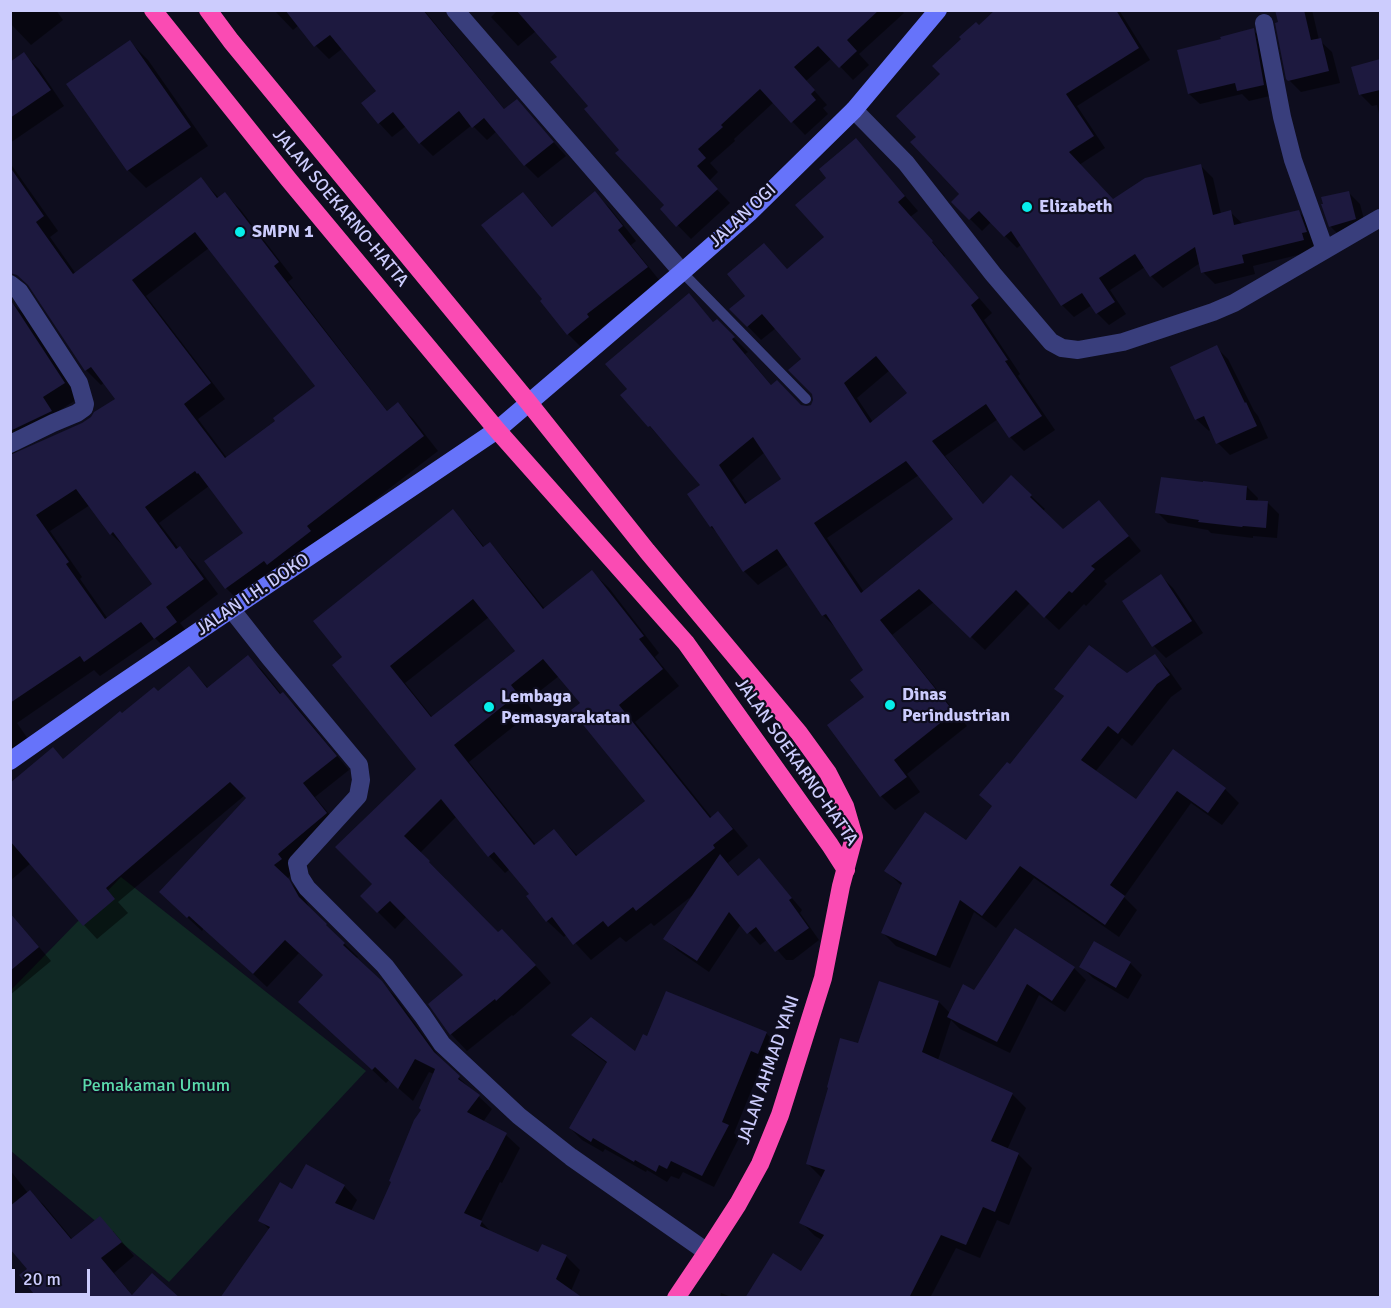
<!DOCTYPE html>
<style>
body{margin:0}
#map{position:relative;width:1391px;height:1308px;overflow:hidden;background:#0e0d1e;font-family:Signika,sans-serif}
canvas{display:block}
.frame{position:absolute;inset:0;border:12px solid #ccccfd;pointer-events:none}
.scale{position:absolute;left:12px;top:1269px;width:78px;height:27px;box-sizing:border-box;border:3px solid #ccccfd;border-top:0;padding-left:8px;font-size:18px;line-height:21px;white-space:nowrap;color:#ccccfd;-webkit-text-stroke:4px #0e0d1e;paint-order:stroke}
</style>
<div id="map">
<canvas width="1391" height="1308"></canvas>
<div class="frame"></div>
<div class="scale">20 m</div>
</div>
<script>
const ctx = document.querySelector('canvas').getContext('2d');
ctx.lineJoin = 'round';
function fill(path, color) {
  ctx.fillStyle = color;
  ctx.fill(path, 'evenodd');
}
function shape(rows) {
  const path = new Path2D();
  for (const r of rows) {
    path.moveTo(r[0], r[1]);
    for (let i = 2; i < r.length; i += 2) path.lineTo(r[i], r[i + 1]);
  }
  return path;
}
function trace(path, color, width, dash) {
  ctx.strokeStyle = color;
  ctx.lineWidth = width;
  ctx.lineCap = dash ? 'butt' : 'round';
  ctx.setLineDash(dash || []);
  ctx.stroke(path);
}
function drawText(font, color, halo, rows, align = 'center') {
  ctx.font = font + ' Signika,sans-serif';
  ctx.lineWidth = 4.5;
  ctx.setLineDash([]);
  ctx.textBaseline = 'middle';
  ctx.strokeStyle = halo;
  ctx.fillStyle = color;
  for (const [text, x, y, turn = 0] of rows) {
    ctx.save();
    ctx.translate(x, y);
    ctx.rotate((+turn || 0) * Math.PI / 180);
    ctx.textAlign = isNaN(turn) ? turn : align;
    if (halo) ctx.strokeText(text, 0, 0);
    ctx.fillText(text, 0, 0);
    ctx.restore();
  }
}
fill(shape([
 [121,877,366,1071,169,1282,11,1151,10,991]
]), '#102824');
fill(shape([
 [10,10,56,10,63,20,31,45,10,23],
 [274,10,424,10,505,110,517,101,566,156,538,178,525,165,497,131,487,140,472,125,433,156,420,143,406,126,392,137,379,123,363,103,378,91,343,48,329,59,316,46,299,25,293,30],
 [498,10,901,10,904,13,859,54,869,65,853,80,832,58,806,81,827,105,823,108,828,114,805,135,774,102,734,139,735,141,710,163,718,172,709,181,730,203,691,239,662,209,666,205,621,150,590,106,559,57,536,31,518,46,491,17],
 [997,10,1119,10,1150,60,1077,106,1105,148,1079,165,1113,201,1201,166,1213,178,1221,214,1230,212,1243,224,1298,211,1310,223,1317,244,1313,245,1314,251,1253,266,1255,274,1215,284,1203,272,1200,263,1163,288,1151,276,1145,267,1110,290,1126,314,1109,325,1097,313,1092,305,1074,317,1062,305,1022,244,1017,248,991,222,982,231,953,202,962,194,918,137,942,74,979,27],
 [1277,10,1312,10,1319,40,1332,52,1340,83,1301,92,1288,79],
 [1253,30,1264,41,1274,95,1249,101,1242,94,1200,104,1189,94,1222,40],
 [130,42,148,60,208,146,146,188,128,170],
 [24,54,39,69,64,106,10,143,10,64],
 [1380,61,1380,118,1377,105,1372,106,1360,94,1353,68],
 [869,154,918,211,910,217,945,256,944,257,992,313,984,320,1020,374,1018,376,1055,430,1024,451,1010,437,998,419,945,456,984,505,1011,477,1045,509,1043,511,1063,531,1099,502,1112,516,1141,551,1104,581,1107,584,1086,606,1084,604,1059,630,1030,603,985,650,934,602,892,635,967,726,907,774,920,792,895,810,881,796,866,698,865,670,837,629,823,615,789,564,758,585,744,571,722,537,711,527,702,485,622,395,629,389,689,295,714,323,717,321,748,352,745,354,772,386,801,406,807,408,812,406,815,401,803,359,776,328,761,340,731,309,788,271,826,237],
 [890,370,910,393,873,422,857,398],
 [765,452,783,480,748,504,732,480],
 [919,475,955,520,864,592,827,538],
 [10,163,58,231,50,237,76,274,201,179,219,198,225,194,240,209,293,278,288,282,388,412,398,404,413,419,438,451,241,603,226,588,206,562,245,533,209,486,159,523,179,549,180,548,195,563,218,594,180,623,191,637,170,653,155,638,100,676,94,670,17,723,28,739,10,752,10,301,25,315,79,398,57,412,16,452,14,456,82,425,118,399,105,382,101,385,86,370,10,247],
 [209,248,317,386,277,422,227,458,198,419,225,399,146,296],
 [90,505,111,534,126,548,154,584,108,619,80,579,82,577,50,531],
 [1348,192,1360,204,1367,231,1342,238,1330,226,1324,205],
 [523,194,537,208,553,228,595,194,609,207,636,241,631,245,660,281,600,329,602,332,582,348,568,334,542,302,544,299],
 [1216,347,1228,359,1254,411,1258,416,1268,438,1230,455,1218,443,1211,429,1209,431,1196,419],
 [1247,487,1258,498,1257,502,1268,503,1279,514,1277,538,1253,536,1253,538,1211,533,1208,530,1168,523,1157,512],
 [453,511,469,528,485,548,490,544,506,561,545,609,592,572,609,588,659,653,655,657,679,686,635,722,712,818,718,813,735,830,748,846,728,863,739,877,770,872,802,910,800,913,819,940,793,960,786,960,768,939,760,945,741,924,709,972,677,950,665,938,693,895,654,926,651,923,626,942,620,937,591,960,567,934,564,937,547,921,531,894,510,869,505,873,489,856,457,816,420,853,446,879,444,880,498,934,519,947,551,983,513,1016,512,1015,467,1051,451,1034,465,975,407,916,395,929,362,896,374,884,418,769,344,657],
 [489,617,517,651,433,718,405,683],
 [559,676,582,703,647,801,578,856,554,831,536,845,469,762,533,711,526,702],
 [1161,576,1173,588,1203,633,1166,658,1154,646,1124,601],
 [1155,656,1168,669,1182,689,1171,697,1132,746,1122,738,1095,772,1137,801,1173,752,1225,789,1239,803,1222,825,1191,803,1124,897,1137,910,1119,937,1034,878,996,928,974,912,950,968,896,946,883,933,902,886,886,871,967,842,993,807,1010,766,1065,697,1056,689,1127,675],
 [248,657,262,670,282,695,283,694,297,707,349,770,315,797,340,827,287,879,302,894,312,912,358,957,356,959,395,996,445,1065,492,1109,483,1122,506,1135,520,1148,502,1183,500,1182,481,1221,493,1234,539,1254,543,1246,566,1256,580,1270,571,1291,270,1230,260,1220,293,1191,344,1186,357,1200,351,1211,375,1222,423,1110,434,1074,429,1072,413,1101,389,1080,386,1083,314,1015,325,976,299,953,267,987,204,928,202,931,175,906,248,798,245,795,118,902,128,913,97,939,84,925,31,863,10,881,10,785,63,760,122,715,158,693,189,668,209,689],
 [10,913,51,961,10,995],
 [1130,963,1142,975,1128,999,1093,978,1081,966],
 [1074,968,1086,980,1065,1012,1039,995,1010,1053,960,1029,951,1020,938,1060,1012,1094,1026,1108,1007,1150,1018,1154,1032,1168,1009,1225,997,1220,980,1258,956,1248,930,1298,835,1298,801,1273,822,1240,815,1236,801,1222,822,1178,808,1164,859,1045,939,1002,950,1013,974,992],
 [766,1033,778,1045,770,1065,763,1062,734,1133,739,1138,714,1187,683,1172,679,1179,671,1176,667,1182,647,1170,646,1172,605,1149,603,1152,582,1140,570,1128,608,1064,584,1046,573,1035,636,1053,648,1038],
 [10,1170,28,1193,30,1192,44,1205,73,1240,113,1231,134,1256,114,1273,133,1296,178,1298,39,1298,29,1269,10,1247],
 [721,1293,734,1298,720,1298]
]), '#0007');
fill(shape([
 [285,10,423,10,504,109,517,99,554,142,524,166,484,118,472,128,459,111,419,144,393,112,378,124,361,103,376,91,330,35,314,47],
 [516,10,879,10,847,40,857,51,839,68,818,46,794,67,815,90,811,94,816,100,791,123,760,89,721,125,723,127,698,149,706,158,697,166,718,189,676,227,660,209,664,205,615,153,619,150,584,109,588,106,550,62,557,57],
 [995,10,1116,10,1139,48,1066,94,1094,136,1069,152,1113,199,1145,178,1201,164,1213,215,1231,210,1234,225,1299,210,1307,232,1302,233,1304,240,1242,255,1244,263,1201,273,1195,247,1150,277,1135,254,1099,278,1115,302,1096,314,1082,293,1061,306,1011,231,1004,237,979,211,969,220,951,202,959,194,910,142,916,137,896,116,940,74,932,66,961,39,959,37,976,22,979,25],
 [1275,10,1304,10,1311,40,1321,38,1329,71,1288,81,1286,79,1275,23,1278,22],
 [1254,28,1264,85,1237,91,1235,83,1188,94,1177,50,1221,39,1220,37],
 [130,40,191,127,127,171,66,84],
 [24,52,51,90,10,118,10,62],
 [1380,59,1380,90,1359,95,1351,67],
 [856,138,905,196,898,202,933,241,932,242,979,298,971,305,1008,360,1005,361,1042,416,1009,438,986,404,932,441,983,504,1011,475,1032,495,1030,497,1063,529,1099,500,1129,536,1091,566,1095,569,1072,593,1069,591,1044,618,1016,590,970,638,919,589,880,620,954,712,894,760,907,777,880,797,827,725,864,697,850,680,863,670,826,614,822,616,777,549,743,572,712,526,710,527,687,494,700,485,650,426,648,427,620,395,627,389,605,364,689,293,713,322,717,319,735,337,732,339,771,385,777,380,801,405,807,406,811,405,813,400,812,394,788,370,801,359,762,314,747,327,729,309,745,296,727,274,764,243,787,269,824,237,795,205,826,178,819,169],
 [876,356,907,393,870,423,844,383],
 [753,437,781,479,745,504,719,465],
 [906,461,953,519,861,593,814,523],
 [10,167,44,216,36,222,73,274,201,177,217,198,225,192,279,262,274,266,387,411,398,402,424,436,307,526,311,531,267,565,264,561,225,589,204,561,243,533,198,473,197,474,195,471,145,507,176,549,180,546,204,579,166,607,177,622,154,639,141,622,84,662,80,656,10,703,10,455,82,423,91,417,94,412,115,399,91,367,85,371,28,285,17,275,10,273],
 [195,232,315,386,273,418,275,421,225,458,184,404,211,383,132,280],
 [76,489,110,535,113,532,152,584,105,619,66,564,69,562,36,515],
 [595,191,623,226,618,230,648,267,587,314,589,317,567,335,540,301,542,299,481,225,523,192,552,227],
 [1349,191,1356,219,1329,227,1321,204,1323,204,1321,197],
 [10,299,65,383,43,397,52,411,10,431],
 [1217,345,1245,403,1246,402,1257,426,1216,444,1204,416,1195,420,1170,367],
 [1161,477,1203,482,1203,481,1247,486,1246,500,1268,501,1266,528,1243,526,1242,527,1198,522,1199,520,1155,513],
 [453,509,483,547,490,542,543,609,592,570,644,636,639,639,663,669,619,705,710,818,718,811,733,829,713,845,715,848,636,911,633,907,608,927,603,921,573,945,552,917,546,922,526,896,529,894,494,852,488,857,441,799,404,836,430,861,429,862,498,932,502,929,536,965,496,1001,495,999,450,1035,428,1004,463,975,390,901,377,913,360,896,372,884,335,847,416,769,332,665,342,657,313,621],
 [473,599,515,651,431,717,390,666],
 [543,659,580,703,571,710,645,801,576,856,554,829,534,845,454,745,518,694,511,685],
 [1161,574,1192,621,1152,647,1122,601],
 [1089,645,1127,673,1155,654,1170,675,1157,684,1118,734,1108,726,1081,760,1136,799,1173,749,1226,788,1208,813,1177,791,1110,885,1125,896,1105,925,1020,866,982,916,960,900,936,956,881,933,902,883,884,871,925,812,966,840,992,806,979,795,1007,762,1010,764,1064,696,1054,689],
 [248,655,280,694,283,692,337,756,303,783,327,813,278,854,282,859,274,865,289,879,299,897,327,924,326,925,345,943,343,945,382,981,434,1052,460,1076,458,1079,480,1095,467,1112,507,1133,488,1170,487,1170,464,1213,482,1221,480,1226,538,1252,542,1244,567,1255,556,1279,583,1298,220,1298,270,1227,258,1221,280,1182,292,1189,306,1164,345,1185,335,1203,374,1220,391,1182,389,1181,414,1120,421,1110,419,1108,435,1069,415,1059,398,1089,375,1067,372,1070,298,1002,323,975,285,940,253,974,189,916,187,918,159,892,246,798,230,782,106,888,115,899,83,926,10,841,10,783,53,747,63,759,120,711,122,713,154,687,158,691,189,666,207,688],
 [720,854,738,876,759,858,792,898,789,900,809,928,775,952,756,927,747,934,729,912,697,961,663,939],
 [10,913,39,947,10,971],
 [1015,928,1075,967,1052,1001,1027,984,997,1042,947,1017,963,984,974,990],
 [1094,941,1131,962,1116,988,1079,967],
 [879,981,939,1001,922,1052,1013,1093,991,1141,1019,1153,995,1212,983,1207,966,1245,941,1235,909,1298,745,1298,773,1253,801,1271,824,1235,799,1223,825,1170,806,1164,828,1088,827,1087,840,1038,858,1043],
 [666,991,767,1032,758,1054,751,1051,722,1122,729,1125,702,1176,671,1161,667,1169,659,1165,656,1172,635,1160,634,1162,593,1138,591,1142,569,1128,607,1062,571,1035,591,1017,635,1051,643,1034,647,1036],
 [30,1190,71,1239,100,1216,122,1242,101,1258,132,1295,152,1273,180,1298,37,1298,19,1275,27,1269,10,1249,10,1206]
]), '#1d193f');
trace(shape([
 [682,272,806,399]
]), '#393e7c', 10);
trace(shape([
 [455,10,682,272],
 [1264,23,1282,117,1293,160,1325,250],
 [854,110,906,163,993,274,1051,342,1062,348,1078,350,1123,342,1213,312,1234,303,1380,218],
 [10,284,19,291,79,383,85,404,84,408,77,413,53,423,10,444],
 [232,610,269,657,359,765,361,780,358,796,297,863,300,877,307,888,385,966,423,1016,442,1044,519,1116,571,1157,707,1252]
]), '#393e7c', 18);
trace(shape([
 [10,761,107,693,497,430,682,272,749,213,854,110,938,10]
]), '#6673fa', 18);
trace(shape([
 [153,10,289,180,497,430,686,643,830,845,846,870],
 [208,10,231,41,529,403,647,551,799,733,828,773,845,806,854,837,841,886,823,978,780,1115,760,1164,738,1204,707,1252,676,1298]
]), '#fa4bb3', 18);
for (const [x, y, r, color] of [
 [1027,207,6,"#07eeea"],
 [240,232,6,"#07eeea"],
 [890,705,6,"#07eeea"],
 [489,707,6,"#07eeea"]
]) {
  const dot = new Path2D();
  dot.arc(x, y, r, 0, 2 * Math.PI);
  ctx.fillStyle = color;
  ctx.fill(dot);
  trace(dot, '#0e0d1e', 2);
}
drawText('bold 18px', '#ccccfd', '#0e0d1e', [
 ["Elizabeth",1039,207],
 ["SMPN 1",252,232],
 ["Dinas",902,695],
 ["Perindustrian",902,716],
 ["Lembaga",501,697],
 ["Pemasyarakatan",501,718]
], 'left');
drawText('18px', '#ccccfd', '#0e0d1e', [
 ["JALAN SOEKARNO-HATTA",340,208,50],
 ["JALAN OGI",743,216,-43],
 ["JALAN I.H. DOKO",253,595,-34],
 ["JALAN SOEKARNO-HATTA",796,762,55],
 ["JALAN AHMAD YANI",769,1070,-71]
]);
drawText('18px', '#5bdaac', '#0e0d1e', [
 ["Pemakaman Umum",156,1086]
]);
</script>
